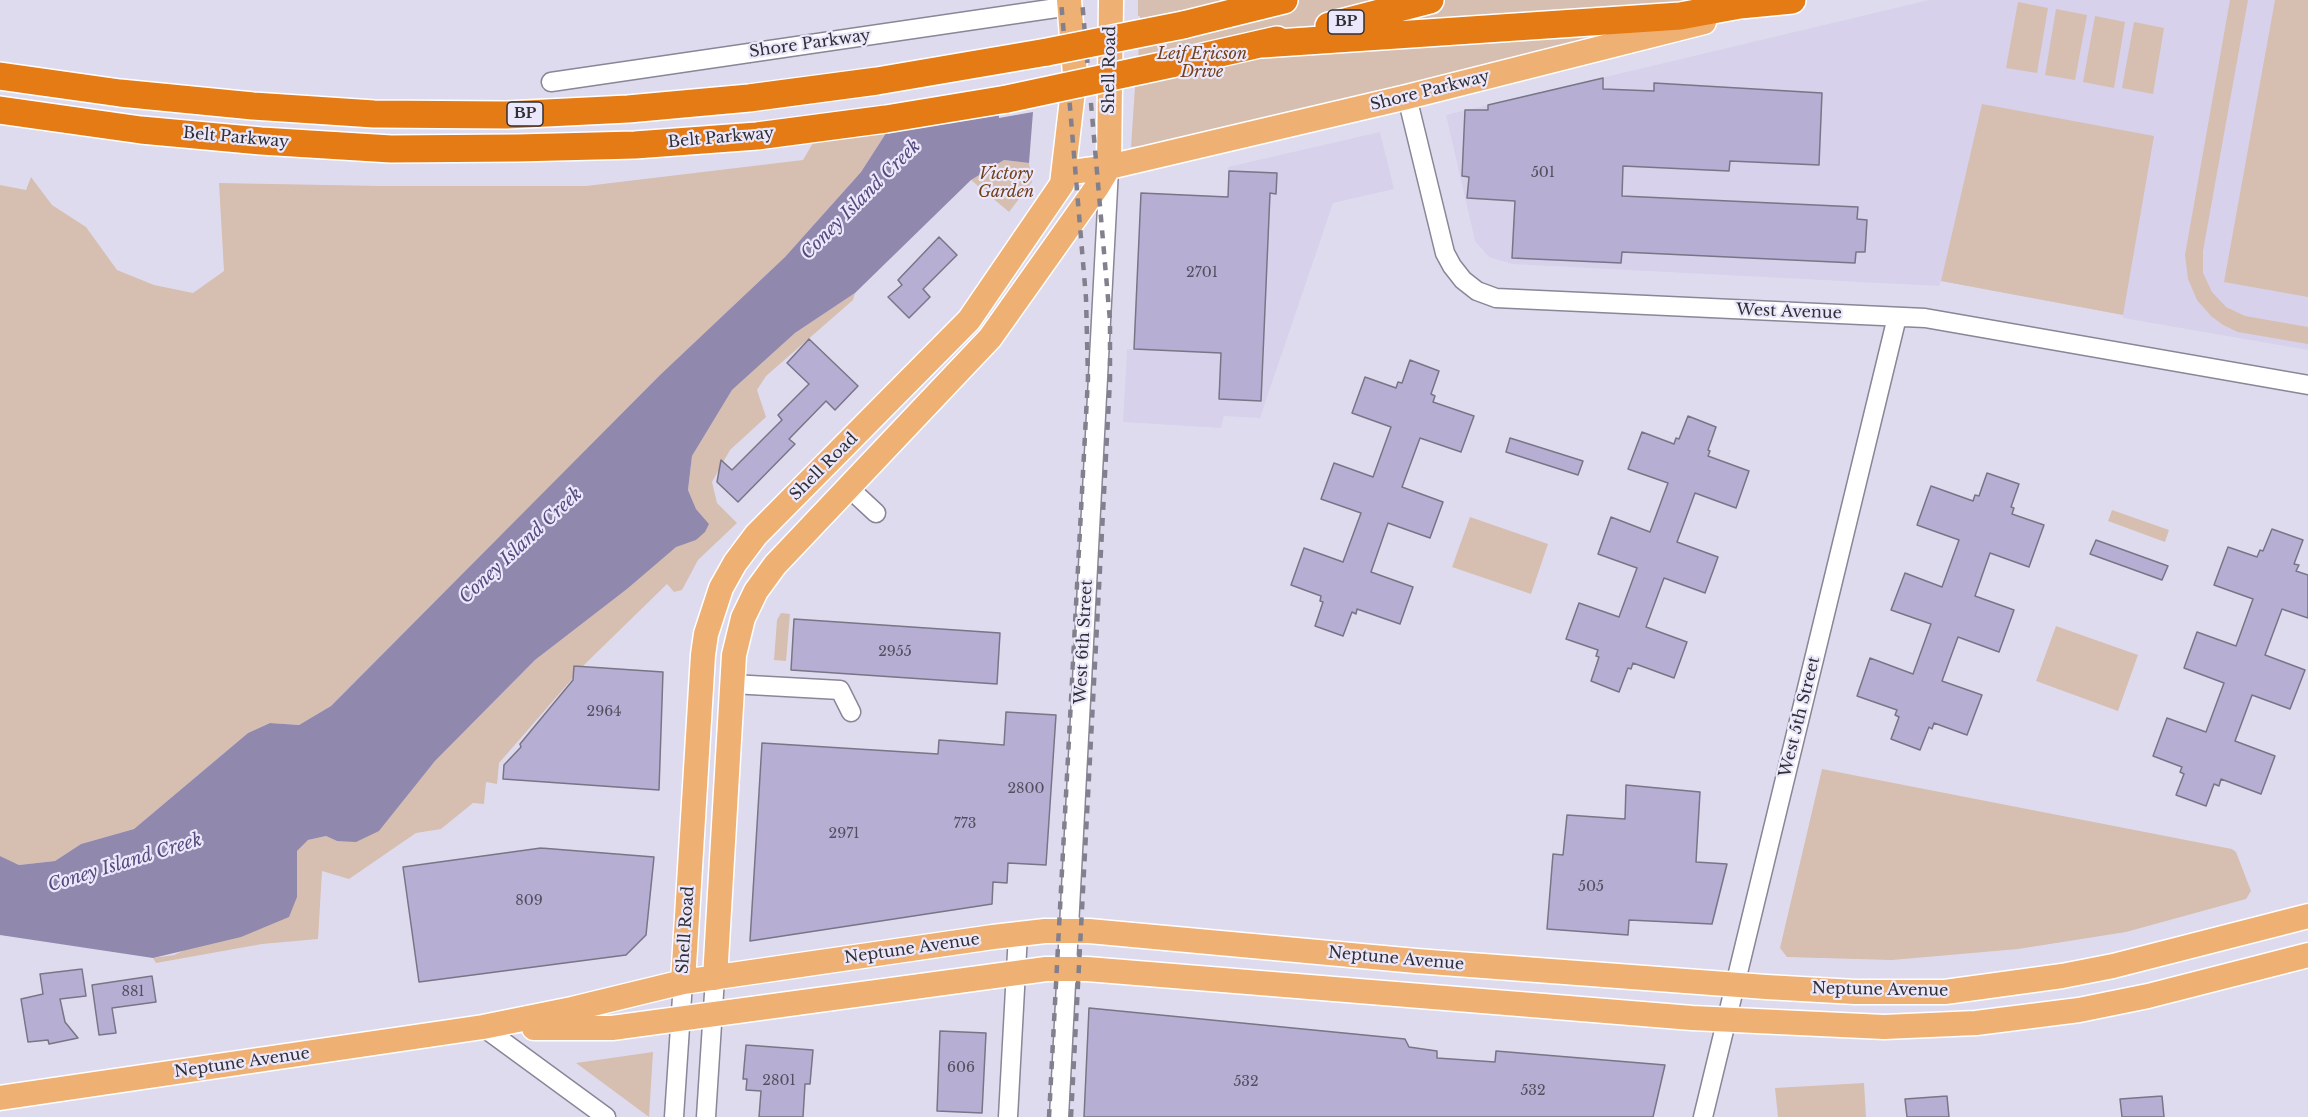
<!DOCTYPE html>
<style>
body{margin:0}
canvas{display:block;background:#dfdbee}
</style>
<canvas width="2308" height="1117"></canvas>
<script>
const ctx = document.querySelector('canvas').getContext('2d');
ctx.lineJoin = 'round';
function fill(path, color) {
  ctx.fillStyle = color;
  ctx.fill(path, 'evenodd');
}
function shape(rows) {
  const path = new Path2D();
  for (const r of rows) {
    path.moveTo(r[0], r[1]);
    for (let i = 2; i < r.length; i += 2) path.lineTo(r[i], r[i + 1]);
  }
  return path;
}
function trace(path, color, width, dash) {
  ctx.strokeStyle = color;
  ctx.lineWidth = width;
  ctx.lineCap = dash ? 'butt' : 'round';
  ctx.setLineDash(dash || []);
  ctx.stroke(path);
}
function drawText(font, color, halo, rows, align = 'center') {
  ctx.font = font + ' "Libre Baskerville",serif';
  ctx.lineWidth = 4.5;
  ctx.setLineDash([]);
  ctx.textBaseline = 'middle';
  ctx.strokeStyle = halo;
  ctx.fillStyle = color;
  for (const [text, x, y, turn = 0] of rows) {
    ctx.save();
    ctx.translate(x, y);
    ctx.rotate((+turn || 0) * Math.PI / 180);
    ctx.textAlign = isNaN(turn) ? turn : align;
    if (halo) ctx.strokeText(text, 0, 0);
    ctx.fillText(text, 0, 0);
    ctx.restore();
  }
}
fill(shape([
 [1929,0,2308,0,2308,350,2123,318,2123,315,1941,281,1939,286,1512,264,1489,257,1475,241,1446,115],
 [1380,132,1394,189,1333,203,1260,418,1224,416,1221,428,1123,422,1127,349,1134,349,1141,193,1228,197,1228,167]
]), '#d7d1eb');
fill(shape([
 [1138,0,1730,0,1626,33,1143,146,1131,147,1135,87,1137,86,1140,16,1138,16],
 [2230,0,2248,0,2203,251,2203,273,2212,292,2226,307,2245,316,2308,327,2308,344,2238,332,2223,325,2211,316,2197,300,2188,279,2185,255],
 [2275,0,2308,0,2308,297,2224,282],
 [2018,2,2048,8,2037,73,2006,68],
 [2056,9,2087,15,2075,80,2045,75],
 [2095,16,2125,22,2114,88,2083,82],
 [2134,22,2164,28,2153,94,2122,88],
 [1982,104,2154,136,2123,315,1941,281],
 [890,127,861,172,785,257,660,375,331,706,299,725,270,723,248,733,134,829,81,844,55,861,19,865,0,856,0,185,26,190,31,177,52,205,86,227,117,270,154,285,193,293,224,271,219,183,381,186,586,186,803,160,817,136],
 [1004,160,1029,163,1032,182,1009,212,971,180],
 [855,293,853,300,766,376,757,390,766,417,730,450,712,482,717,503,737,523,698,560,682,590,674,592,667,584,586,663,499,763,497,784,486,782,484,804,473,803,441,829,416,833,349,879,322,871,318,939,262,944,156,963,153,958,174,955,297,897,297,851,308,840,326,836,337,841,379,831,435,761,535,660,627,589,676,546,696,540,709,524,696,509,688,490,692,456,732,390,795,333],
 [2112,510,2169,530,2165,542,2108,521],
 [1470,517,1548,544,1531,594,1452,567],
 [781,613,790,614,786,661,774,660,777,620],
 [2056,626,2138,655,2118,711,2036,681],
 [1822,769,2232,849,2236,852,2251,891,2246,899,2126,932,2018,949,1892,960,1787,957,1780,948],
 [653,1052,649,1117,576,1063],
 [1864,1083,1866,1117,1778,1117,1775,1088]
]), '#d6bfb0');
fill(shape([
 [999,108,999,118,1033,112,1029,163,1004,160,971,180,855,293,795,333,732,390,692,456,688,490,696,509,709,524,705,532,696,540,676,547,627,589,535,660,435,761,379,831,356,842,337,841,326,836,308,840,297,851,297,897,289,917,241,937,153,958,0,935,0,856,19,865,55,861,81,844,134,829,248,733,270,723,299,725,331,706,660,375,785,257,861,172,890,127]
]), '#9188ad');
const building = shape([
 [1603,78,1603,89,1654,91,1654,83,1822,93,1819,165,1730,161,1729,171,1623,166,1622,196,1858,207,1857,219,1867,220,1865,252,1856,252,1855,263,1622,252,1621,263,1512,258,1515,201,1467,198,1469,177,1462,176,1465,110,1488,110,1488,105,1603,78],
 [1229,171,1277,173,1276,194,1270,193,1261,401,1219,399,1221,353,1134,349,1141,193,1228,197,1229,171],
 [939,237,957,255,923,289,930,297,909,318,888,297,902,285,898,280,939,237],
 [809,339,858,386,835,410,826,401,789,439,795,444,738,502,717,482,721,460,732,470,782,420,778,415,809,384,787,363,809,339],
 [1410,360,1439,371,1431,394,1435,396,1433,402,1474,416,1461,452,1420,438,1402,487,1443,502,1430,538,1388,523,1371,572,1413,587,1400,624,1357,609,1356,614,1352,612,1343,636,1315,626,1323,602,1320,601,1321,596,1291,585,1304,548,1343,562,1361,513,1321,499,1334,463,1373,477,1391,427,1352,413,1365,377,1396,388,1398,382,1402,383,1410,360],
 [1688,416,1716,427,1708,450,1710,451,1708,456,1749,471,1736,508,1695,493,1677,542,1718,557,1713,571,1705,593,1664,578,1646,627,1687,642,1674,678,1633,663,1631,669,1628,668,1619,692,1591,681,1599,657,1596,656,1598,650,1566,639,1579,603,1619,617,1637,568,1598,554,1611,517,1650,532,1668,483,1628,469,1642,432,1674,444,1676,438,1679,439,1688,416],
 [1510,438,1583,461,1578,475,1506,452,1510,438],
 [1987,473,2019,484,2011,507,2014,508,2012,514,2044,525,2029,567,1990,553,1975,596,2014,610,1999,652,1958,637,1942,681,1982,695,1967,735,1934,723,1932,729,1929,727,1920,750,1891,739,1899,717,1895,715,1897,710,1857,696,1870,658,1913,674,1931,624,1891,610,1905,573,1942,587,1959,540,1917,525,1931,486,1973,501,1975,495,1979,496,1987,473],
 [2272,529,2303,540,2294,564,2299,565,2296,571,2308,575,2308,618,2282,609,2265,655,2305,670,2290,709,2252,695,2235,741,2275,756,2261,794,2221,779,2219,786,2214,784,2206,806,2176,795,2184,774,2180,772,2182,767,2153,756,2167,718,2206,732,2224,683,2184,668,2197,632,2236,646,2253,599,2214,585,2228,547,2257,557,2260,550,2263,551,2272,529],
 [2096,540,2168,566,2162,580,2090,554,2096,540],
 [794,619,1000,633,997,684,791,670,794,619],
 [574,666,663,672,659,790,503,779,504,765,521,747,520,744,573,680,574,666],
 [1006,712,1056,715,1046,865,1008,863,1007,883,993,882,992,904,750,941,762,743,938,754,939,740,1004,745,1006,712],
 [1626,785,1700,792,1696,862,1727,864,1712,924,1629,920,1628,935,1547,929,1553,854,1563,855,1567,815,1625,819,1626,785],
 [541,848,654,857,646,935,626,955,419,982,403,867,541,848],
 [82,969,86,996,60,999,65,1022,78,1038,49,1044,48,1040,28,1042,21,999,43,994,40,974,82,969],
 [152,976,156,1002,112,1008,116,1033,99,1035,92,985,152,976],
 [1089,1008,1405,1039,1409,1047,1437,1051,1437,1058,1495,1062,1496,1051,1665,1065,1653,1117,1084,1117,1089,1008],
 [940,1031,986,1033,982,1113,937,1111,940,1031],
 [746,1045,813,1050,810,1084,805,1084,803,1117,759,1117,761,1091,746,1090,747,1079,743,1079,746,1045],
 [1947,1096,1949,1117,1907,1117,1905,1099,1947,1096],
 [2162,1096,2164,1117,2122,1117,2120,1099,2162,1096]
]);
fill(building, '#b7aed4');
trace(building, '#797586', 1.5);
const minor = shape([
 [551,82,1070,6],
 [1407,97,1445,253,1452,266,1463,280,1477,291,1496,298,1925,318,2308,385],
 [848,487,876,513],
 [732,684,840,690,851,712],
 [483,1027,606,1117],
 [674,1117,683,982],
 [706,1117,715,978],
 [1008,1117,1018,934],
 [1059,1117,1109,169],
 [1703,1117,1897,317]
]);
const major = shape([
 [1064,173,1109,167,1407,97,1704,22],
 [715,978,734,655,743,618,756,591,775,565,990,338,1097,187,1109,167,1111,0],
 [683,982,703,655,706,634,721,588,735,563,756,535,969,320,1062,184,1075,74,1069,0],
 [534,1028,612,1028,1046,969,1087,969,1692,1018,1884,1027,1976,1023,2079,1010,2148,996,2308,955],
 [0,1098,483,1027,572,1009,683,982,993,937,1045,931,1089,931,1416,961,1766,987,1855,992,1945,992,2062,976,2113,966,2308,916]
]);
const highway = shape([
 [1183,25,1284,0],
 [1329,26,1430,0],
 [1262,44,1680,16,1740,5,1792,0],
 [1185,61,1277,40],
 [0,76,120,93,253,106,374,114,506,115,628,109,749,98,877,81,1047,52],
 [0,110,141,130,261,141,391,149,517,148,635,145,757,136,886,119,1007,99]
]);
trace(minor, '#8a8697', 21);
trace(major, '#fff', 27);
trace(highway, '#fff', 30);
trace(minor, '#fff', 18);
trace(major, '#efb073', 24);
trace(highway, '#e47b15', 27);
trace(shape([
 [1049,1117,1088,378,1086,298,1061,0],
 [1071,1117,1110,380,1110,321,1082,0]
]), '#83808d', 4.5, [8, 8]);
const highwayBridge = shape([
 [1047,52,1183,25],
 [1007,99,1185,61]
]);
trace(highwayBridge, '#fff', 30, []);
trace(highwayBridge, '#e47b15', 27);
drawText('14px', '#524f5e', null, [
 ["501",1543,173],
 ["2701",1202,273],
 ["2955",895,652],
 ["2964",604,712],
 ["2800",1026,789],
 ["773",965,824],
 ["2971",844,834],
 ["505",1591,887],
 ["809",529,901],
 ["881",133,992],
 ["606",961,1068],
 ["2801",779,1081],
 ["532",1246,1082],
 ["532",1533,1091]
]);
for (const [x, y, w] of [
 [1346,22,36],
 [525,114,36]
]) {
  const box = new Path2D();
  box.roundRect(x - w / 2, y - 12, w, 24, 4.5);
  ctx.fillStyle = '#ece8fb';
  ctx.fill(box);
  trace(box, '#312f36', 1.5);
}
drawText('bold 15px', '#312f36', null, [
 ["BP",1346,22],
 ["BP",525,114]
]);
drawText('16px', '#312f36', '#ece8fb', [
 ["Shore Parkway",810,44,-8],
 ["Shell Road",1110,70,-89],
 ["Shore Parkway",1430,91,-14],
 ["Belt Parkway",236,138,5],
 ["Belt Parkway",721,138,-5],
 ["West Avenue",1789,312,2],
 ["Shell Road",824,467,-45],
 ["West 6th Street",1084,642,-87],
 ["West 5th Street",1800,717,-76],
 ["Shell Road",686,930,-86],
 ["Neptune Avenue",912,949,-8],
 ["Neptune Avenue",1396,959,5],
 ["Neptune Avenue",1880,990,1],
 ["Neptune Avenue",242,1063,-8]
]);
drawText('italic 16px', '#70401a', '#ece8fb', [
 ["Leif Ericson",1202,54],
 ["Drive",1202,72],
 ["Victory",1006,174],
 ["Garden",1006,192]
]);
drawText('italic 18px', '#57497d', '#ece8fb', [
 ["Coney Island Creek",861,200,-45],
 ["Coney Island Creek",521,546,-43],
 ["Coney Island Creek",125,863,-17]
]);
</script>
